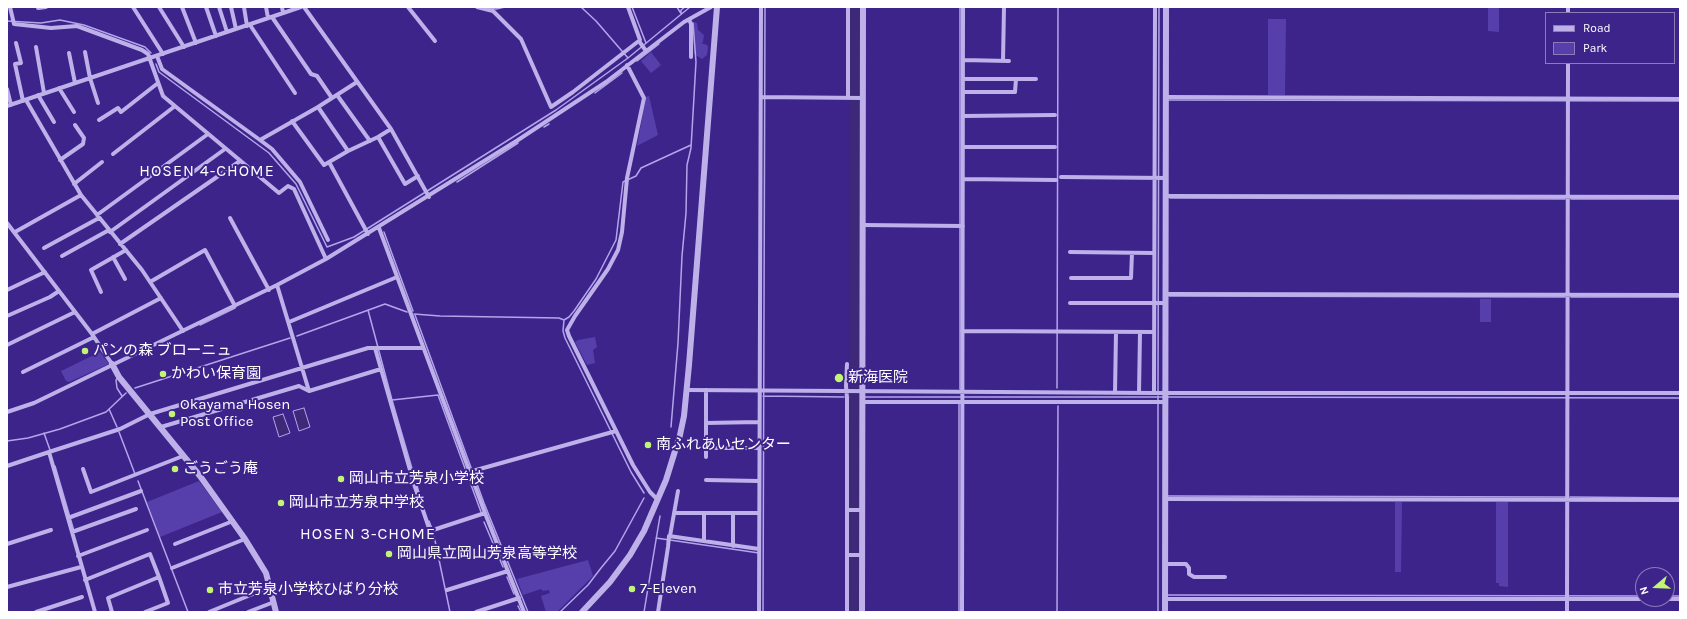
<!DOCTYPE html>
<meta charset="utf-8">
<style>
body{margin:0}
#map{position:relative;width:1687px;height:619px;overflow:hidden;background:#3d248b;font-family:Karla,sans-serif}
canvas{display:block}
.frame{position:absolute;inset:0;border:8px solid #fff;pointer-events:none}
.legend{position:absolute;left:1545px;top:12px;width:130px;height:52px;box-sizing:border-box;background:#3d248b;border:1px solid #8b7cb9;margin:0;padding:5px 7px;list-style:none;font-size:12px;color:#fff}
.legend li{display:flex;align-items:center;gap:8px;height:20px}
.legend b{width:20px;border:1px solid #8b7cb9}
.north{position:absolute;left:1635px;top:567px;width:40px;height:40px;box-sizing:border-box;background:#3d248b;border:1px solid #8b7cb9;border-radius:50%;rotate:251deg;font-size:11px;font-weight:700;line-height:16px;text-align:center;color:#fff}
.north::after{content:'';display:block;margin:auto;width:14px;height:18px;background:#c3f574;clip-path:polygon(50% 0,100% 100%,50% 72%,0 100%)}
</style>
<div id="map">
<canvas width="1687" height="619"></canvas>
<div class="frame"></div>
<ul class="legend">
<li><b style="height:5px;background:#beb1ea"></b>Road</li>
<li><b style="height:11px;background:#573fab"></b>Park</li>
</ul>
<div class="north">N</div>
</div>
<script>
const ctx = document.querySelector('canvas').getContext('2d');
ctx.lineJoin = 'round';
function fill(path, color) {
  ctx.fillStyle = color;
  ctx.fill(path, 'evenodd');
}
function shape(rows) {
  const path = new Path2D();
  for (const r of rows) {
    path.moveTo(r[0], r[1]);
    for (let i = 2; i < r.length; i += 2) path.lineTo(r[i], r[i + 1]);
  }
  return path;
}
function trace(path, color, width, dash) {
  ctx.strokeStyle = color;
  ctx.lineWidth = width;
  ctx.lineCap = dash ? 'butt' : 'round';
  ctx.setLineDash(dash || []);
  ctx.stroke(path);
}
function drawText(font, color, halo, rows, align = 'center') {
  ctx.font = font + ' Karla,"Noto Sans JP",sans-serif';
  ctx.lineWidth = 4;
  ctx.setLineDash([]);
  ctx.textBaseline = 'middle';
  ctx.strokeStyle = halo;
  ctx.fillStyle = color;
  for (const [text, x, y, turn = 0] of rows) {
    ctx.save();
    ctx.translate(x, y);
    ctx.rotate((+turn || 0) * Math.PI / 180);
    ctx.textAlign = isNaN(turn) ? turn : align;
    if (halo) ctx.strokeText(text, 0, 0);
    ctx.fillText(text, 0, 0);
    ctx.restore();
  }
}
fill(shape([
 [1488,8,1499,8,1499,32,1488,31],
 [1268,19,1286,19,1285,95,1268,95],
 [694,22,697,23,698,30,704,35,703,42,701,43,707,45,708,47,707,55,702,59,694,54,692,24],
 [651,52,661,65,651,73,641,61],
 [649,96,658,135,637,146,646,97],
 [1480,299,1491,299,1491,322,1480,322],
 [595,337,597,347,593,350,595,363,587,365,575,342,578,340],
 [100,352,109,364,69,382,66,381,61,371],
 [199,481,222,512,160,537,147,502],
 [1395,502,1402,502,1401,572,1395,572],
 [1496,502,1508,502,1508,587,1499,586,1499,583,1496,583],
 [588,560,593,576,557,612,546,612,541,596,550,593,549,590,543,591,541,589,523,595,517,579]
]), '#573fab');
const water = shape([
 [304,408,310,427,299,431,293,411,304,408],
 [283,414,290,433,279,437,273,417,283,414]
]);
fill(water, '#3d2978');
trace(water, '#b4a5eb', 1);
trace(shape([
 [486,7,496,9,505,7],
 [581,7,596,21,628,58],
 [632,7,646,43],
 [677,7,680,12],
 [681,14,681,10,685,7],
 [7,21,41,23,60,20,84,25,145,47,151,53],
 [637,61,659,44],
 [156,64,159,72,269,153,296,184,327,247,354,237,556,110,628,58,690,7],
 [595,93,622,73],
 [1169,100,1680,101],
 [544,127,549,124],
 [457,182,518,143],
 [1170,198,1565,199],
 [1571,199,1680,199],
 [384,232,413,311],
 [1169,296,1565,297],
 [1571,297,1680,297],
 [368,310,392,400,438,395,481,512],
 [414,314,440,316,559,318,564,320,563,331,565,338,631,472,644,493],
 [415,315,484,503,528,612],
 [564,320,569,317,574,311,596,279,616,240,623,182,636,176,641,168,691,145],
 [200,325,235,308],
 [297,336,385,304,407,312],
 [117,379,116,380,117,388,122,396],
 [135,388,290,338],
 [1057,388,1058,7],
 [960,389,960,7],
 [1158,392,1159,7],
 [763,396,844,397],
 [1158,396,1158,612],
 [850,397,854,397],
 [865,397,1163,397],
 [1167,397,1680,398],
 [854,398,857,398],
 [392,400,420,496],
 [959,402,959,612],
 [109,409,117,427],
 [671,427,678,343,682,256,686,213,687,165,691,148,696,62,693,23],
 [119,432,135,474],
 [44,433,50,450],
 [7,441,28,438,60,429,106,412,126,393],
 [55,466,74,531],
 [138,481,188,612],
 [1168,496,1565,497],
 [1570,497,1680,498],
 [429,521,433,531,450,612],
 [484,522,503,567],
 [656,538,759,553],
 [507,577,514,594],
 [1168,595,1643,596],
 [1667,596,1680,596],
 [518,606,521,612],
 [560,612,588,585,601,568,615,551,644,498],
 [644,612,660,516],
 [763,612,765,7],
 [1057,612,1058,406]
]), '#b4a5eb', 1.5);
trace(shape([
 [854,612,855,7]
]), '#3d2978', 10);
trace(shape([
 [10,7,14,24,51,28,77,26,142,50,148,54,163,96,279,193,288,186,294,189,326,259],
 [38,7,38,8,46,7],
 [133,7,163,54],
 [159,7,184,47],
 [182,7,196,43],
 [206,7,216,36],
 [219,7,227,32],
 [231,7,236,29],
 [244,7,247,26],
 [266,7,268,18],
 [282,7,283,13],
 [304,7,391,129,429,197],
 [408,7,435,41],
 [477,7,493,11,521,39,551,107,573,92,640,40,628,7],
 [1568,7,1568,13],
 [272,17,311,74,317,76,332,98],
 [689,19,691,24,691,57],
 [250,25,295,93],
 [639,41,646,51],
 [16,43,21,63,15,64,23,101],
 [36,47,44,93],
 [85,52,90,78,98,103],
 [69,53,75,83],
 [157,56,162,69,260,140,318,107,357,82],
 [963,60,1009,61],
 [1003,61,1004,7],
 [627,65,644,98,627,178,622,232,618,250,608,269,575,316,567,330,569,336,633,465,650,492,658,500],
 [963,79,1036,79],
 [59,88,74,112],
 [7,89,11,105],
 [963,92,1015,92,1016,79],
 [38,95,54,122],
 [337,95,370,141],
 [761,97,863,98],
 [848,97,848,7],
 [1166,97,1680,99],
 [26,100,81,195,142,270,183,331],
 [7,106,301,7],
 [318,107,348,151],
 [963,116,1055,115],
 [99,120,118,108,121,112,158,83],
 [292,121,324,165,348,151,378,137,391,129],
 [378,137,405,184,418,176],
 [260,140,272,149,300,182,328,240],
 [963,147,1055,147],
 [113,154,175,106],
 [60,160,83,144,84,138,75,125],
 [329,162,368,234],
 [1061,177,1166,178],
 [963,179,1056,180],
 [74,184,102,162],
 [1166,196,1680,197],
 [97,215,208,134],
 [230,218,269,290],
 [7,223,92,334,112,364],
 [863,225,963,226],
 [379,228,485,513,524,612],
 [15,232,81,195],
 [110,232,225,149],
 [120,244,240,161],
 [44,248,99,218],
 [1070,252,1154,253],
 [62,256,109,230],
 [113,257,125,279],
 [1071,278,1131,278,1132,253],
 [150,282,205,250,235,306],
 [277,285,309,391],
 [7,290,45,272],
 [101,292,91,270,126,250],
 [1166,294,1680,295],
 [1070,303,1166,303],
 [7,316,50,297,59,291],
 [289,322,397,277],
 [962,331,1154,332],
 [92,334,161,298],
 [7,345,75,312],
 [375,348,414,484,430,531,485,513],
 [23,372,94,337],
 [687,390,1154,393,1680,393],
 [706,390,706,457],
 [1115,393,1116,332],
 [1139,393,1140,332],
 [1154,393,1155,7],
 [862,402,1165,402],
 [7,412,34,403,277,285,326,259,518,140,606,82,684,22,711,7],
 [706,423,758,422],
 [161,427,299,386,309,391,381,369],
 [706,448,759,448],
 [49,452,120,429,150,414,368,348,423,348],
 [7,466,49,452,95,612],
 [83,469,91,492,183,456],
 [469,472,616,431],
 [706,480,759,481],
 [1165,499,1680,500],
 [847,510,862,510],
 [674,513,759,513],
 [704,513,704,541],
 [68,518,141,491],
 [72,532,136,509],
 [670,536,678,491],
 [7,544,51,530],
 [175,544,233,521],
 [733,546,733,513],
 [847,555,862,555],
 [78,556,147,530],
 [1166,564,1186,564,1189,568,1189,574,1194,577,1225,577],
 [172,568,245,539],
 [85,580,150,554,159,577],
 [7,587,81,567],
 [447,590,508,571],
 [1165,599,1643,599],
 [1667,599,1680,599],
 [36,612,82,597],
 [112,612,108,598,159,577,168,603,145,612],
 [209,612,270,587],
 [248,612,274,602],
 [476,612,519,598],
 [658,612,668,547,669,536,759,549],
 [759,612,761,7],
 [847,612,847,398,846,386,847,364],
 [962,612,963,7],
 [1567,612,1568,63]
]), '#beb1ea', 4);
trace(shape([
 [112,364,119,377,200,476,245,539,266,573,276,612],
 [582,612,610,582,630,555,644,531,666,480,680,435,684,416,689,365,717,7],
 [862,612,863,7],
 [1165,612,1166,7]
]), '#beb1ea', 6);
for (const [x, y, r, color] of [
 [85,351,4,"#c3f574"],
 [163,374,4,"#c3f574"],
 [839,378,5,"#c3f574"],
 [172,414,4,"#c3f574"],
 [648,445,4,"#c3f574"],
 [175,469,4,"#c3f574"],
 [341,479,4,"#c3f574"],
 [281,503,4,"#c3f574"],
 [389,554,4,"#c3f574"],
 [632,589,4,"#c3f574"],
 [210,590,4,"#c3f574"]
]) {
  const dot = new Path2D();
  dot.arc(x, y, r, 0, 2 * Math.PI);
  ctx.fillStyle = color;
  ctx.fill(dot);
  trace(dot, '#3d248b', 1.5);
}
drawText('15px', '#fff', '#3d248b', [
 ["パンの森 ブローニュ",93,351],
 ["かわい保育園",171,374],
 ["新海医院",848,378],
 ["Okayama Hosen",180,405],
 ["Post Office",180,422],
 ["南ふれあいセンター",656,445],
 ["ごうごう庵",183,469],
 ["岡山市立芳泉小学校",349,479],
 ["岡山市立芳泉中学校",289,503],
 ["岡山県立岡山芳泉高等学校",397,554],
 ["7-Eleven",640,589],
 ["市立芳泉小学校ひばり分校",218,590]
], 'left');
ctx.letterSpacing = '1px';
drawText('16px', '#fff', '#3d248b', [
 ["HOSEN 4-CHOME",207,171],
 ["HOSEN 3-CHOME",368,534]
]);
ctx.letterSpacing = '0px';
</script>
